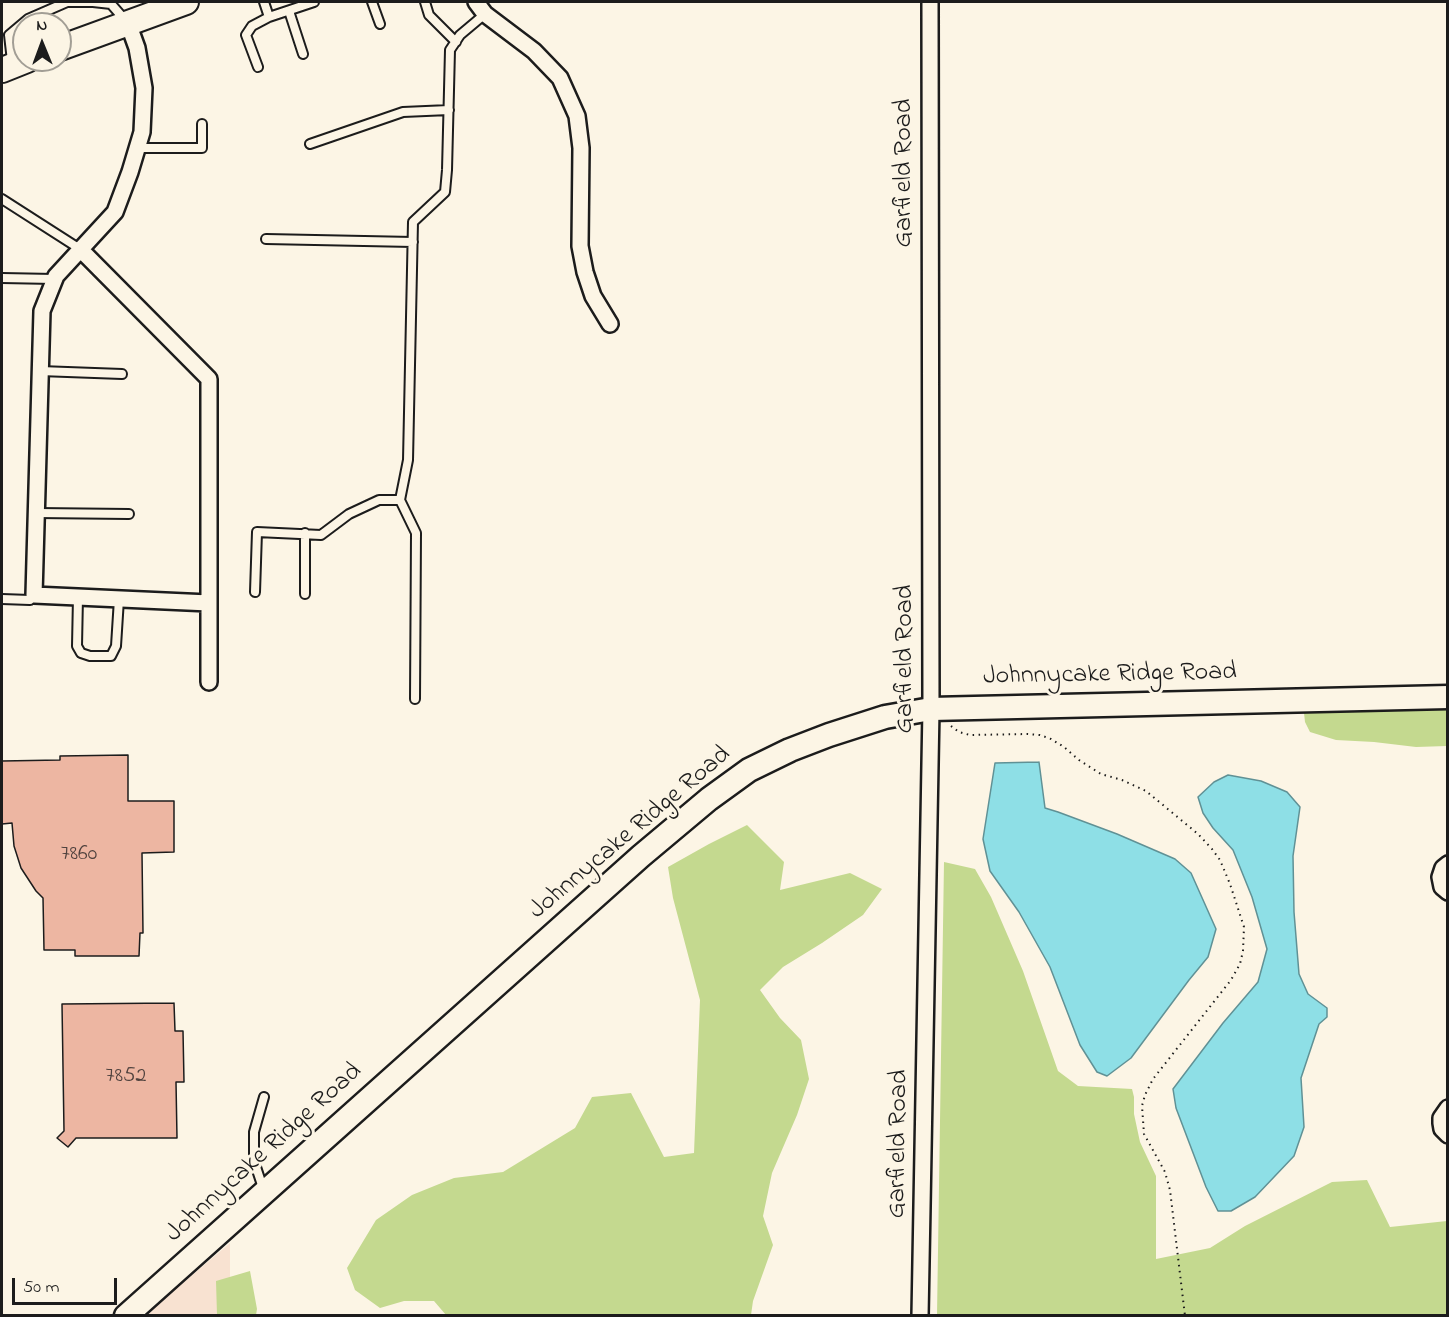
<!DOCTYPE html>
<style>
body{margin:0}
#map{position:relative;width:1449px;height:1317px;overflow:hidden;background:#fcf5e5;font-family:"Indie Flower",sans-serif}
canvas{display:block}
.frame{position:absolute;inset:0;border:3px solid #1c1c1c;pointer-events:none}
.north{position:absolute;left:12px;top:12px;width:60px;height:60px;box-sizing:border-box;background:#fcf5e5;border:2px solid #a29e95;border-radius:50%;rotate:359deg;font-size:16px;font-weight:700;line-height:24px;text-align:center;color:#1c1c1c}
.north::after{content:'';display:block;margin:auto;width:21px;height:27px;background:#1c1c1c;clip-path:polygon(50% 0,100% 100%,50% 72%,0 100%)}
.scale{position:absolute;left:12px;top:1278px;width:105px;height:27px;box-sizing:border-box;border:3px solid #1c1c1c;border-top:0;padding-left:8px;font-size:18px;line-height:21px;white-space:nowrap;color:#1c1c1c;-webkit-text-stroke:4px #fcf5e5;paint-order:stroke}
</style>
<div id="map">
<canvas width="1449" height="1317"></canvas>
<div class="frame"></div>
<div class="north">N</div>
<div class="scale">50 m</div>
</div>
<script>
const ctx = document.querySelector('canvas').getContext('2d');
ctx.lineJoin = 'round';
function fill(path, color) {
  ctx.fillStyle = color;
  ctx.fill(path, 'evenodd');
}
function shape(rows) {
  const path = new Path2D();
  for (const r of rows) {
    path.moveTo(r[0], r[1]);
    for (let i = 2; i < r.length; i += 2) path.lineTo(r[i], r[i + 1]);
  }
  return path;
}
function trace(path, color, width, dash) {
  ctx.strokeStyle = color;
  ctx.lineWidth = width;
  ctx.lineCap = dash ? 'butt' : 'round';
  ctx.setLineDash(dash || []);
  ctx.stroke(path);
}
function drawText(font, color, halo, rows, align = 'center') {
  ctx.font = font + ' "Indie Flower",sans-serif';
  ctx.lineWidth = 6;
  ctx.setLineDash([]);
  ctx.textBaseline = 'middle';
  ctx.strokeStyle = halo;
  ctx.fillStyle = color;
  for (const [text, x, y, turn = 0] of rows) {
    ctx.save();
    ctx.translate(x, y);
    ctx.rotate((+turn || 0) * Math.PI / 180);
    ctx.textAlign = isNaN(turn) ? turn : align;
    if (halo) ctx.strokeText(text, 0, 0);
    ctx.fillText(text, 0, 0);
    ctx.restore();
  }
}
fill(shape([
 [230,1243,230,1315,145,1315]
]), '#f8e2d1');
fill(shape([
 [1447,701,1447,746,1416,747,1374,742,1336,740,1310,732,1305,722,1303,704],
 [747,825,784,862,780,890,850,873,882,889,863,915,822,943,783,967,760,990,780,1018,801,1040,809,1079,797,1115,772,1173,763,1216,773,1245,753,1301,751,1315,446,1315,434,1301,404,1301,380,1308,355,1290,347,1268,376,1220,412,1195,454,1178,503,1172,575,1128,592,1097,631,1093,664,1157,694,1153,700,1000,673,898,668,867,709,844],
 [944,862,975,869,991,897,1023,971,1058,1071,1078,1086,1132,1089,1134,1097,1134,1114,1140,1142,1156,1176,1156,1259,1210,1248,1245,1226,1332,1182,1367,1180,1390,1227,1447,1221,1447,1315,937,1315],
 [250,1271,257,1309,256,1315,217,1315,216,1281]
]), '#c4d98f');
const water = shape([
 [1039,762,1045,808,1058,812,1117,834,1175,859,1191,873,1216,929,1208,957,1189,980,1131,1058,1107,1076,1097,1072,1080,1045,1050,967,1019,912,990,871,983,839,995,763,1039,762],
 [1228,775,1261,781,1287,792,1300,807,1293,856,1294,912,1299,974,1308,994,1327,1008,1327,1017,1319,1024,1301,1078,1304,1127,1294,1156,1255,1197,1231,1211,1218,1211,1206,1187,1176,1108,1173,1089,1223,1023,1258,982,1267,949,1252,897,1233,850,1213,828,1203,813,1198,797,1214,782,1228,775]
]);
fill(water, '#8edfe6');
trace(water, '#609195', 1.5);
const building = shape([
 [128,755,128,801,174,801,174,852,142,853,143,933,140,933,139,956,75,956,75,950,44,950,43,898,36,891,21,868,14,846,12,823,2,824,2,761,60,760,60,756,128,755],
 [174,1003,175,1031,183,1031,184,1082,176,1082,177,1138,76,1138,68,1147,57,1138,64,1131,62,1004,174,1003]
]);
fill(building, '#edb6a2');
trace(building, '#1c1c1c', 1.5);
const service = shape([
 [264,2,269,17,314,2],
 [372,2,380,24],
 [425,2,429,15,456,42],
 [289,11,303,54],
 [12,61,9,35,28,19,67,2,93,2,111,4,125,20],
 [258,67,246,35,252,26,269,17],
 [310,144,403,112,449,110],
 [137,148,202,148,202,124],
 [2,199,80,249],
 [266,239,413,242],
 [2,278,54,279],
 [40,371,122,374],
 [400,500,408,460,413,222,445,192,447,170,450,50,460,35,485,14],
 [37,513,129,514],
 [255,592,257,532,321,535,349,514,379,500,400,500,416,533,415,699],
 [305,594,305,533],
 [78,597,77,646,81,653,90,656,111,656,116,646,119,599],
 [2,599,30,600,34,595],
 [263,1188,254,1161,254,1132,264,1097]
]);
const minor = shape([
 [476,2,485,14,534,51,560,78,577,116,581,148,580,246,585,272,593,296,610,324],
 [128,23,137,48,144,88,142,132,130,172,115,212,56,276,42,311,34,595,209,603],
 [80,249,209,379,209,682],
 [1448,864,1443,868,1440,877,1442,887,1448,892],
 [1448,1108,1441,1118,1441,1123,1442,1129,1448,1135],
 [920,1316,931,709,930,2]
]);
const secondary = shape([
 [126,1316,641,856,709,799,749,770,790,750,829,735,885,717,931,709,1448,697]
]);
const primary = shape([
 [60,48,186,2],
 [2,70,27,60]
]);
trace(service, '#1c1c1c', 12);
trace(minor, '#1c1c1c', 20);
trace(secondary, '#1c1c1c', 27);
trace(primary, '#1c1c1c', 28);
trace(shape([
 [951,726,959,732,970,735,1028,734,1040,735,1051,739,1064,747,1079,760,1101,774,1122,780,1146,791,1198,834,1212,849,1220,860,1230,884,1244,927,1243,951,1240,964,1231,980,1153,1079,1145,1095,1142,1106,1144,1134,1165,1172,1170,1190,1185,1316]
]), '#1c1c1c', 2, [1.5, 4.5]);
trace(service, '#fcf5e5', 8);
trace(minor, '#fcf5e5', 15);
trace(secondary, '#fcf5e5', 22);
trace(primary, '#fcf5e5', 24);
drawText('22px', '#50423e', null, [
 ["7860",79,855],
 ["7852",126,1077]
]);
drawText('26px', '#1c1c1c', '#fcf5e5', [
 ["Garfield Road",906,173,-90],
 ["Garfield Road",907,659,-90],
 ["Johnnycake Ridge Road",1110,676,-1],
 ["Johnnycake Ridge Road",631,834,-40],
 ["Garfield Road",900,1144,-89],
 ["Johnnycake Ridge Road",265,1154,-42]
]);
</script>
